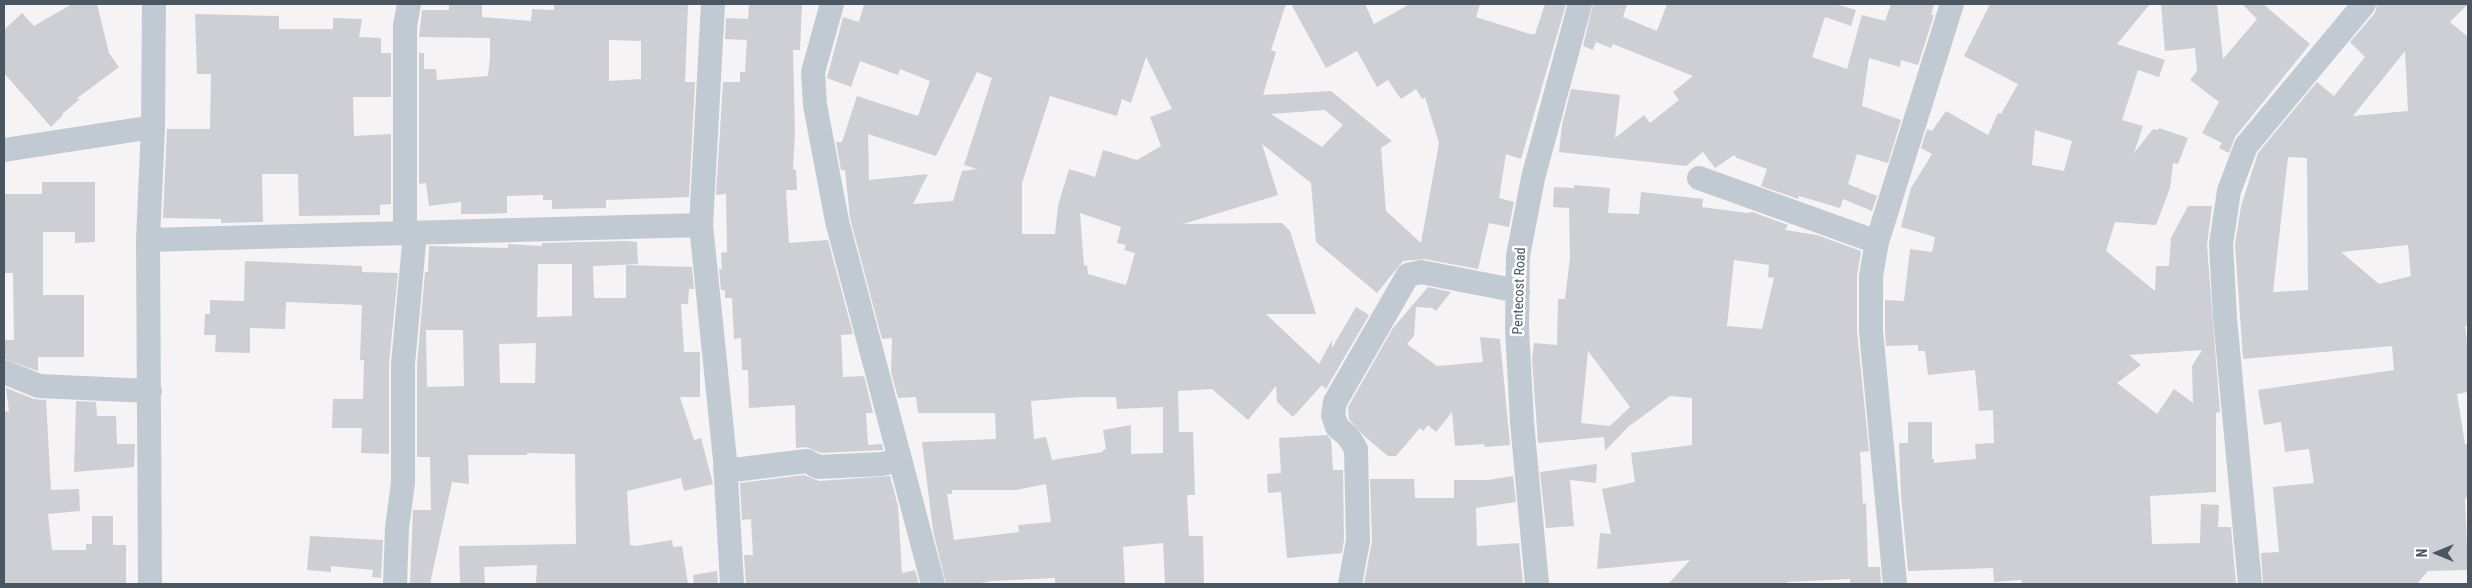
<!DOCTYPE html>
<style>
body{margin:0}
#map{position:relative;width:2472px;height:588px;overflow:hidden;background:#f5f3f3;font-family:"Roboto Condensed",sans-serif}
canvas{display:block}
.frame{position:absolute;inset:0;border:5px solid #4a5661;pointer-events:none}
.north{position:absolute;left:2412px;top:528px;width:50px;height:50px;-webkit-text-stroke:4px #fff;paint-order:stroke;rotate:270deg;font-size:14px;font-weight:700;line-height:20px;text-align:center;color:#4a5661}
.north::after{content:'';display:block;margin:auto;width:18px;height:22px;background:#4a5661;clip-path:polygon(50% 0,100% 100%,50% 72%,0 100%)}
</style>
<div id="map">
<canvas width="2472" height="588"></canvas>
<div class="frame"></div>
<div class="north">N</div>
</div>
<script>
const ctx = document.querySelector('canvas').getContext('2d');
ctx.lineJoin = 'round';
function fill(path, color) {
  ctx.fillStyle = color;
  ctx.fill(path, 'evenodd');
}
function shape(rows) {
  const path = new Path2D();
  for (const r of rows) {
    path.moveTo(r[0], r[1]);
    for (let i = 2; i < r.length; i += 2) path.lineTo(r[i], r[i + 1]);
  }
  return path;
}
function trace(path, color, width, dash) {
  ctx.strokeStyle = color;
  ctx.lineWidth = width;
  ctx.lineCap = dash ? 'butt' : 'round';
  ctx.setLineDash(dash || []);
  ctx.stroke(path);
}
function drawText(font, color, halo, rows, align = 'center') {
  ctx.font = font + ' "Roboto Condensed",sans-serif';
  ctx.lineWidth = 5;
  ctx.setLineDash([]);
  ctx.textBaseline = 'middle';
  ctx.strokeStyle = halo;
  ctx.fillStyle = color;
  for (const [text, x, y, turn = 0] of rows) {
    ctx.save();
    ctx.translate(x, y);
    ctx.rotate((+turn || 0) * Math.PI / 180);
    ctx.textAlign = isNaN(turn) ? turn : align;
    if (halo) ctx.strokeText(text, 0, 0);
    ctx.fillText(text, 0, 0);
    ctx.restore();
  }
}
fill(shape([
 [72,4,97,4,109,53,119,67,76,99,80,99,62,114,63,115,51,127,4,73,4,30,22,13,34,26],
 [449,4,482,4,482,17,531,21,532,9,554,10,554,4,688,5,685,82,695,82,689,197,606,200,606,208,552,209,552,200,543,200,543,195,507,196,507,213,486,214,461,214,461,202,429,206,426,183,419,184,419,53,424,53,424,69,436,69,437,80,488,76,490,58,490,38,419,37,422,10,449,10],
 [609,40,641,41,641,79,609,81],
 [749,4,802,4,800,50,793,50,795,133,793,169,796,170,797,190,786,190,789,243,828,240,853,334,841,335,843,377,864,376,873,413,866,413,868,445,882,444,883,450,821,453,806,447,796,448,795,405,749,408,748,370,742,370,741,338,734,339,732,298,725,298,725,290,721,290,719,269,722,269,721,253,727,252,726,194,716,195,723,82,740,82,740,72,745,72,747,40,725,39,726,18,748,19],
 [864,4,1286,4,1271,50,1276,52,1263,95,1331,91,1392,141,1381,148,1386,211,1421,243,1439,143,1425,97,1422,99,1416,89,1401,99,1388,80,1377,87,1357,51,1326,68,1291,4,1365,4,1374,24,1410,4,1480,4,1476,17,1530,34,1535,34,1545,4,1566,4,1521,159,1506,154,1499,198,1514,202,1509,227,1489,223,1478,269,1424,259,1403,261,1377,293,1316,242,1311,183,1262,144,1278,195,1183,224,1282,223,1290,231,1316,314,1266,314,1319,364,1332,340,1332,348,1356,307,1369,315,1326,389,1322,385,1293,417,1277,402,1276,386,1248,420,1212,389,1178,391,1179,432,1193,432,1195,495,1187,495,1189,536,1203,536,1204,584,1165,584,1163,543,1123,547,1125,584,1055,584,1055,578,992,581,977,584,946,584,933,531,922,442,996,439,995,413,918,413,916,397,898,398,891,372,892,338,882,339,850,218,845,170,841,170,836,142,842,142,857,96,918,116,930,81,900,69,898,75,860,61,851,87,827,78,843,17,859,22],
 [1146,57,1172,109,1150,117,1161,146,1137,160,1103,150,1095,177,1069,169,1058,206,1055,234,1022,234,1022,183,1050,96,1117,116,1122,99,1131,103],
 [977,72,992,78,964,165,977,169,962,171,953,201,913,204,928,174,869,180,868,134,936,156],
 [1325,110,1343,125,1322,147,1271,114],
 [1080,213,1121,227,1117,243,1126,245,1124,250,1135,253,1126,285,1088,274,1087,265,1084,266],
 [1080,397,1116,397,1117,409,1163,407,1163,453,1131,454,1131,425,1103,430,1106,449,1103,450,1103,452,1052,460,1046,437,1034,439,1031,401],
 [1046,484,1051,522,1018,525,1019,532,954,540,947,494,952,494,952,490,1016,490],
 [1593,4,1627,4,1623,17,1657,31,1667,4,1835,4,1856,10,1851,26,1825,17,1812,57,1847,69,1862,15,1885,21,1891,4,1934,4,1931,15,1934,15,1918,65,1901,60,1900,67,1869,58,1862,106,1901,120,1888,163,1857,154,1848,184,1877,196,1872,211,1843,199,1840,208,1799,196,1798,199,1761,186,1767,169,1737,158,1734,155,1715,168,1703,152,1686,166,1559,152,1562,125,1571,89,1620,95,1615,138,1644,115,1650,123,1679,100,1673,92,1693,76,1613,44,1611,48,1596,42,1593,50,1583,46],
 [1990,4,2150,4,2117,44,2165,60,2159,77,2138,70,2122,120,2143,126,2134,153,2153,129,2158,130,2159,128,2188,138,2178,164,2173,163,2170,188,2156,225,2115,222,2106,251,2155,291,2156,266,2169,266,2171,238,2188,206,2212,206,2207,245,2220,412,2216,413,2216,492,2150,496,2152,544,2200,543,2201,504,2219,505,2218,527,2231,527,2236,584,2022,584,2021,580,1994,582,1993,568,1908,571,1901,495,1899,443,1908,443,1908,422,1932,422,1932,459,1934,459,1934,463,1976,459,1975,444,1994,443,1993,410,1979,411,1975,370,1928,375,1925,351,1918,351,1918,345,1886,346,1885,330,1885,300,1904,301,1910,249,1932,252,1935,237,1901,227,1911,188,1932,154,1921,148,1927,129,1932,131,1946,111,1988,135,1998,113,2001,114,2018,84,1964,56],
 [2035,130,2072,141,2064,171,2032,165],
 [2202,350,2192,366,2193,403,2174,389,2157,414,2117,383,2141,365,2129,355],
 [2161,4,2217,4,2223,59,2257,19,2242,4,2263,4,2310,44,2235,137,2229,153,2219,148,2222,143,2202,133,2219,102,2190,80,2197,71,2195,48,2165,51],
 [2377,4,2468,4,2450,22,2468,37,2468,326,2465,326,2468,347,2468,392,2457,394,2465,444,2468,444,2468,498,2465,498,2468,570,2428,571,2417,584,2263,584,2261,553,2279,552,2273,487,2314,483,2309,449,2285,452,2281,422,2264,425,2258,390,2394,370,2392,346,2243,359,2235,245,2241,206,2258,153,2317,82,2334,96,2365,57,2350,42,2375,13],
 [2405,51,2408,111,2353,116],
 [2288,157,2307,158,2308,290,2273,292],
 [2408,245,2411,276,2379,284,2341,252],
 [195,14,279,16,279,29,333,29,333,18,362,19,359,37,381,38,381,53,391,53,391,97,353,97,354,136,391,134,391,204,380,205,380,215,299,216,298,174,262,174,263,222,221,223,221,219,163,218,167,129,210,129,211,74,197,74],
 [42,182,95,182,95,242,75,243,75,232,43,232,43,295,84,295,84,357,38,357,38,371,4,359,4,340,14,340,13,273,4,273,4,235,5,194,42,194],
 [1574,185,1610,188,1608,213,1639,214,1641,192,1703,199,1702,207,1747,213,1752,212,1788,225,1785,230,1817,235,1861,251,1857,276,1857,331,1869,451,1860,452,1863,504,1866,503,1868,567,1880,567,1881,584,1850,584,1850,579,1787,582,1787,584,1668,584,1690,560,1597,569,1600,533,1611,534,1602,489,1635,482,1631,453,1692,445,1692,398,1670,396,1628,427,1605,451,1604,437,1538,443,1532,359,1534,343,1557,345,1558,299,1565,299,1570,258,1569,208,1553,207,1554,187,1574,188],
 [1734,260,1769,265,1768,277,1774,278,1762,329,1727,326],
 [1588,351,1630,407,1610,426,1581,423],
 [626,241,637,242,638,264,593,266,594,298,626,298,626,265,692,267,694,289,689,289,688,304,681,304,684,352,700,352,700,397,680,397,694,440,701,438,713,484,684,491,681,478,627,491,630,545,636,546,672,540,673,547,682,546,688,584,536,584,537,565,484,567,485,584,460,584,459,546,576,544,575,454,527,453,527,455,468,455,469,484,452,482,430,584,410,584,413,510,431,510,430,457,417,457,417,365,425,272,428,272,429,246,508,248,508,244,542,246,542,243],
 [538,264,572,264,572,316,537,317],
 [426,330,463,330,464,386,427,387],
 [536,343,535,383,500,383,499,344],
 [245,261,362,266,362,272,398,273,389,364,389,454,361,453,362,428,332,428,333,399,363,399,364,360,360,360,362,305,286,302,285,329,250,328,250,353,215,352,216,335,204,335,205,314,210,314,210,300,244,301],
 [1428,287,1451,292,1436,311,1432,308,1416,307,1414,336,1407,344,1437,366,1483,362,1480,337,1500,339,1510,445,1485,447,1484,444,1455,446,1452,412,1436,432,1428,425,1423,431,1420,428,1396,456,1388,456,1364,436,1349,419,1348,407,1393,328],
 [6,388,34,399,46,400,51,490,79,489,80,511,48,514,52,550,86,550,86,544,92,544,92,516,113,516,113,545,126,545,126,584,4,584,4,412,9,411],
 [76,401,96,402,97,416,116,416,117,444,135,444,134,467,74,472],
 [1327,435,1331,440,1333,470,1343,470,1344,540,1342,553,1287,558,1281,492,1268,493,1267,474,1281,473,1279,438],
 [1597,464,1596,483,1570,480,1574,526,1546,528,1540,472],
 [804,475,819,481,890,476,898,506,902,573,915,570,919,584,746,584,744,555,753,555,751,519,742,520,740,483],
 [1513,476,1516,502,1476,508,1477,546,1519,543,1523,584,1364,584,1372,541,1370,479,1414,479,1415,498,1454,498,1454,480,1488,480],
 [310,536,383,540,381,578,372,577,373,570,331,566,331,572,307,570],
 [717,571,718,584,694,584,693,575]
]), '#cdcfd5');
trace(shape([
 [154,4,153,127,148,240,701,225],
 [713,4,701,225,725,460,732,584],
 [832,4,813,72,815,105,837,221,933,584],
 [4,150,153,127],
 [1699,178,1877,242],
 [405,233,405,26,409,4],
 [148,240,150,584],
 [4,372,39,386,150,391],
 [725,471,807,461,818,467,882,464,900,460],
 [395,584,397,528,403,483,403,364,415,233],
 [1350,584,1358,541,1356,449,1348,436,1337,427,1333,415,1335,402,1408,275,1421,272,1518,291],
 [1537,584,1522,422,1517,328,1518,256,1533,178,1580,4],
 [1895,584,1871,331,1871,276,1877,242,1952,4],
 [2250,584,2225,318,2221,244,2229,191,2246,146,2364,4]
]), '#c1cad2', 24);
drawText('14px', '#4a5661', '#fff', [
 ["Pentecost Road",1520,291,-88]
]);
</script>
